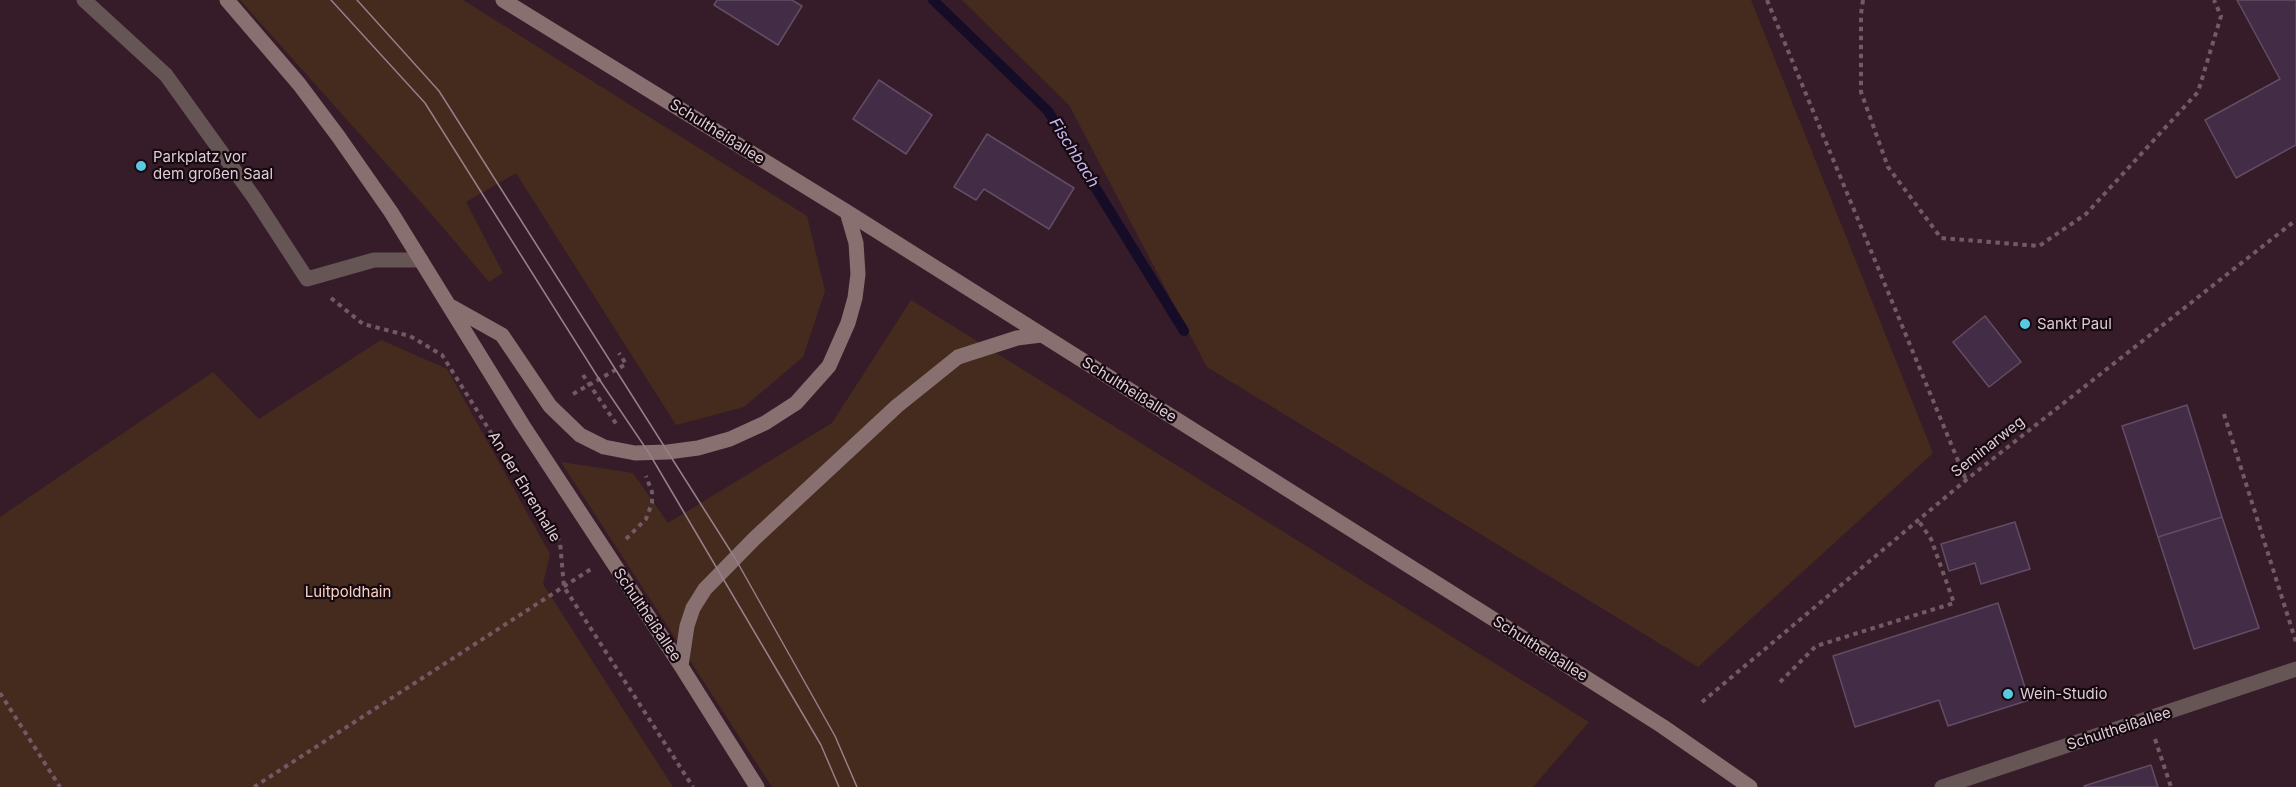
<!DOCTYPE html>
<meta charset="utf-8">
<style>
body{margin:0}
canvas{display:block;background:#361c28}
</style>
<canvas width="2296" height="787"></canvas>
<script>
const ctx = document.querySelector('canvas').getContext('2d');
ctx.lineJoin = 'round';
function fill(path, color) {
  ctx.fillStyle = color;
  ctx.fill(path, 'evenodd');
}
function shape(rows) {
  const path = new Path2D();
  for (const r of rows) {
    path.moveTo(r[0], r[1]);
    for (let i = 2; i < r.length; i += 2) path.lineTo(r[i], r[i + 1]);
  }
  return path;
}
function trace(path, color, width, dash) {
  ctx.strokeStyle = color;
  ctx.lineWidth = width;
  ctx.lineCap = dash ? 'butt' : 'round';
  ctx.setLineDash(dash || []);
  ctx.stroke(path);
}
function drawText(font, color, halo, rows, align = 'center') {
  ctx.font = font + ' Inter,sans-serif';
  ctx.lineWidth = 4.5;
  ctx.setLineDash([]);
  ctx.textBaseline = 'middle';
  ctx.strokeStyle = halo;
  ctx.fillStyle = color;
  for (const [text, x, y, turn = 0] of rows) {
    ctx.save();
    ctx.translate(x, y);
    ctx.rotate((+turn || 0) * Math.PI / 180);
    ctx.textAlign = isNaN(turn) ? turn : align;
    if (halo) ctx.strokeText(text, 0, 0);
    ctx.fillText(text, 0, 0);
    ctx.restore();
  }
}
fill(shape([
 [240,0,463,0,807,216,825,291,803,357,744,407,676,425,516,173,466,202,503,273,489,282,434,217],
 [962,0,1751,0,1933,453,1698,667,1207,367,1069,105],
 [911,300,1589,722,1533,787,772,787,561,462,633,473,668,523,832,423],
 [381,340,447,369,550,554,543,584,673,787,0,787,0,517,213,372,259,419]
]), '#452a1e');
trace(shape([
 [933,0,1048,111,1184,331]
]), '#150c27', 10);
const building = shape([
 [717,0,792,0,802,6,778,45,714,5,717,0],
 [2237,0,2296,0,2296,145,2236,178,2205,120,2280,79,2237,0],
 [879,80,932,115,906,154,853,119,879,80],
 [987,134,1074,188,1049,229,984,189,976,200,954,187,987,134],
 [1985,316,2021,362,1989,387,1953,342,1985,316],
 [2187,405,2222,517,2158,537,2122,426,2187,405],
 [2222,517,2259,628,2194,649,2158,537,2222,517],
 [2015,522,2030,569,1981,584,1975,563,1949,571,1941,544,2015,522],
 [1998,603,2029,700,1948,726,1939,700,1855,727,1833,656,1998,603],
 [2151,765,2158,787,2084,787,2084,786,2151,765]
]);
fill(building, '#432c46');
trace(building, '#624d64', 1.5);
trace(shape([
 [1767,0,1966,480],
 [1863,0,1861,14,1861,92,1888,167,1941,238,2039,246,2086,214,2198,92,2221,16,2214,0],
 [331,298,363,324,410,336,442,355,560,542,564,587,693,787],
 [583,375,617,425],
 [573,394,626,364,619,353],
 [2224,414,2296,642],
 [626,539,646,519,652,503,652,492,646,476],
 [1780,682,1816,646,1954,603,1931,539,1918,520],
 [0,693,60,787],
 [1702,702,1966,480,2296,220],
 [2155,739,2171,787],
 [254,787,591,569]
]), '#715a64', 4, [4.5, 4.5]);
trace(shape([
 [84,0,166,75,255,199,307,279,374,260,421,260]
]), '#655555', 15);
trace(shape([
 [1942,787,2296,669]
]), '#655555', 15);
trace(shape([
 [227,0,299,84,338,136,391,212,522,424,681,666,757,787],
 [503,0,847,212,1525,639,1662,726,1750,787],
 [452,307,502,335,550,406,580,435,604,447,635,453,668,452,698,448,730,439,765,423,796,403,829,366,848,323,855,298,858,274,856,243,847,212],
 [681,666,687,626,693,608,705,589,755,538,897,406,958,357,1017,338,1041,335]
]), '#887070', 15);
trace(shape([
 [331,0,425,103,599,379,649,453,821,745,839,787],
 [357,0,439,91,735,558,835,736,857,787]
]), '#957f89', 1.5);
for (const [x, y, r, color] of [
 [141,166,6,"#57c9e2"],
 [2025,324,6,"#57c9e2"],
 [2008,694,6,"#57c9e2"]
]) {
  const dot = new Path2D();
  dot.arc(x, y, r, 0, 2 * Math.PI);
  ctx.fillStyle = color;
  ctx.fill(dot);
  trace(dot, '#160a10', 2);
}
drawText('15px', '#dfccd4', '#160a10', [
 ["Schultheißallee",717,132,32],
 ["Schultheißallee",1129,390,32],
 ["Seminarweg",1988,447,-38],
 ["An der Ehrenhalle",524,487,59],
 ["Schultheißallee",647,615,56],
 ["Schultheißallee",1540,649,32],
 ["Schultheißallee",2119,729,-18]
]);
drawText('15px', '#dfccd4', '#160a10', [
 ["Parkplatz vor",153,157],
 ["dem großen Saal",153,174],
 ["Sankt Paul",2037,324],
 ["Wein-Studio",2020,694]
], 'left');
drawText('15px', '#f8d1c0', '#160a10', [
 ["Luitpoldhain",348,592]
]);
drawText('italic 16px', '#c6b8f3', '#160a10', [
 ["Fischbach",1074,153,58]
]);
</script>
